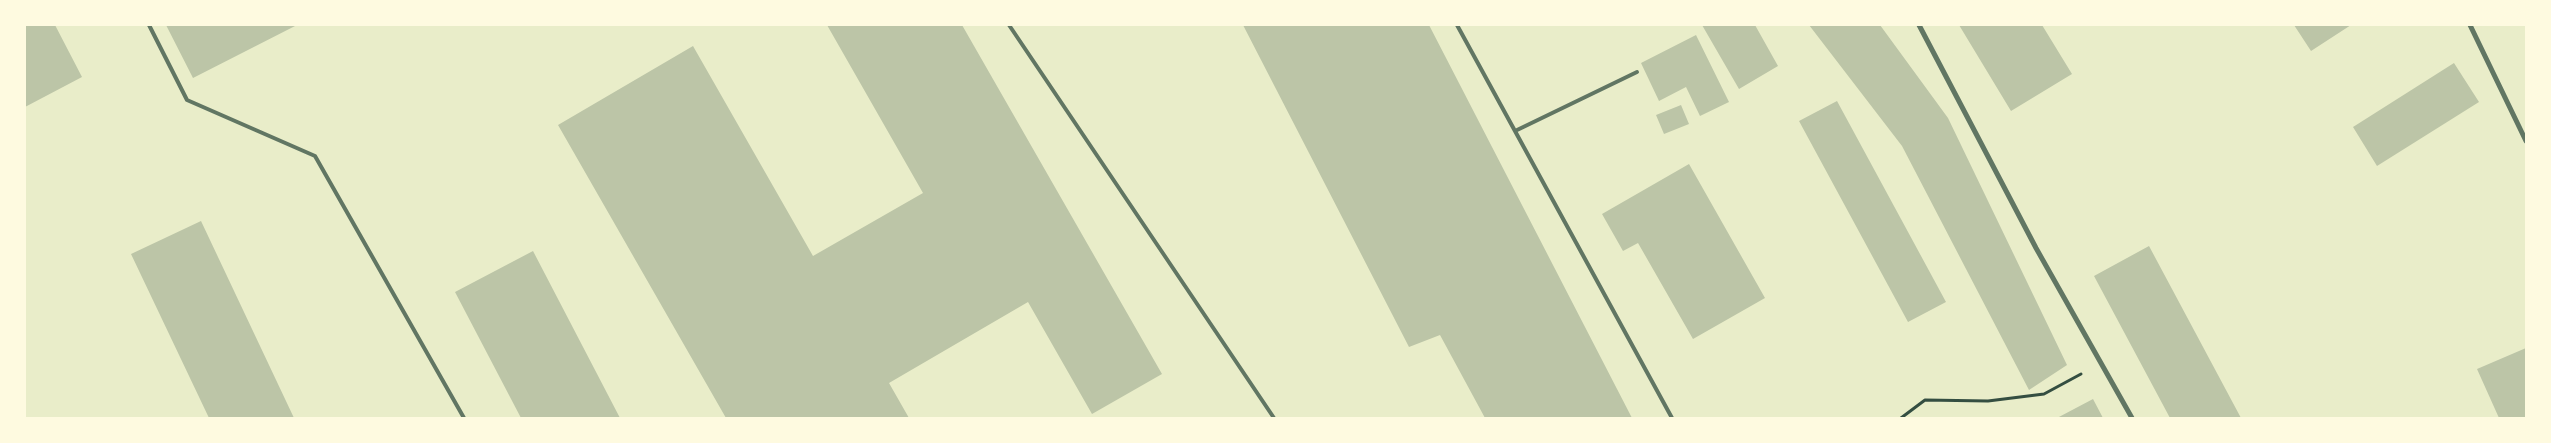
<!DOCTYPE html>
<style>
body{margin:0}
#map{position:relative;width:2551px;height:443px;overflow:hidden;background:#e9edc9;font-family:"PT Sans",sans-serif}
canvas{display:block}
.frame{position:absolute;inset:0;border:26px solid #fefae0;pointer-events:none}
</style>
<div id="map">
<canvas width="2551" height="443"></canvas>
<div class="frame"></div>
</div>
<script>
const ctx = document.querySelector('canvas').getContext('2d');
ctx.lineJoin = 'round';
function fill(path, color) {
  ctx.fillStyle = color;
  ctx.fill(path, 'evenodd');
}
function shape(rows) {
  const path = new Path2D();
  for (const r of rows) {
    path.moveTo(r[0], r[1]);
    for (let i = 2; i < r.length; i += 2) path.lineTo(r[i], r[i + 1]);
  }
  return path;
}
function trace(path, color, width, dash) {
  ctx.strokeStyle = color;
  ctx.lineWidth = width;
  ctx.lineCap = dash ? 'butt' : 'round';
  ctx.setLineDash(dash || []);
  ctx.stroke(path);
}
fill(shape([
 [25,25,55,25,82,77,25,107],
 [166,25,297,25,193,78],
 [827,25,962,25,1162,374,1092,414,1028,302,889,383,909,418,726,418,558,125,693,46,813,256,923,193],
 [1243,25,1429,25,1632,418,1485,418,1440,335,1409,347],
 [1702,25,1755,25,1778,66,1739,89],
 [1809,25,1880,25,1948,118,2067,365,2029,390,1902,146],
 [1959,25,2042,25,2072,74,2011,111],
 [2294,25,2351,25,2311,51],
 [1696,35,1729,102,1700,116,1686,87,1659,101,1641,63],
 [2454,63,2479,102,2377,166,2353,127],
 [1837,101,1946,302,1908,322,1799,121],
 [1681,105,1689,124,1664,134,1656,115],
 [1689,164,1765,298,1693,339,1638,243,1623,251,1602,214],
 [201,221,294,418,209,418,131,254],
 [2149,246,2241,418,2170,418,2094,276],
 [533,251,620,418,521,418,455,292],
 [2526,348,2526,418,2499,418,2477,369],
 [2093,399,2103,418,2057,418]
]), '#bcc5a7');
trace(shape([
 [1901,418,1925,400,1988,401,2044,394,2081,374]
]), '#344e41', 3);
trace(shape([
 [149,25,187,100,315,156,464,418],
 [1009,25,1274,418],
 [1457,25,1672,418],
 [1515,131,1637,72]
]), '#617663', 4);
trace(shape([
 [1919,25,2036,248,2132,418],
 [2470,25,2526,141]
]), '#617663', 5);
</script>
